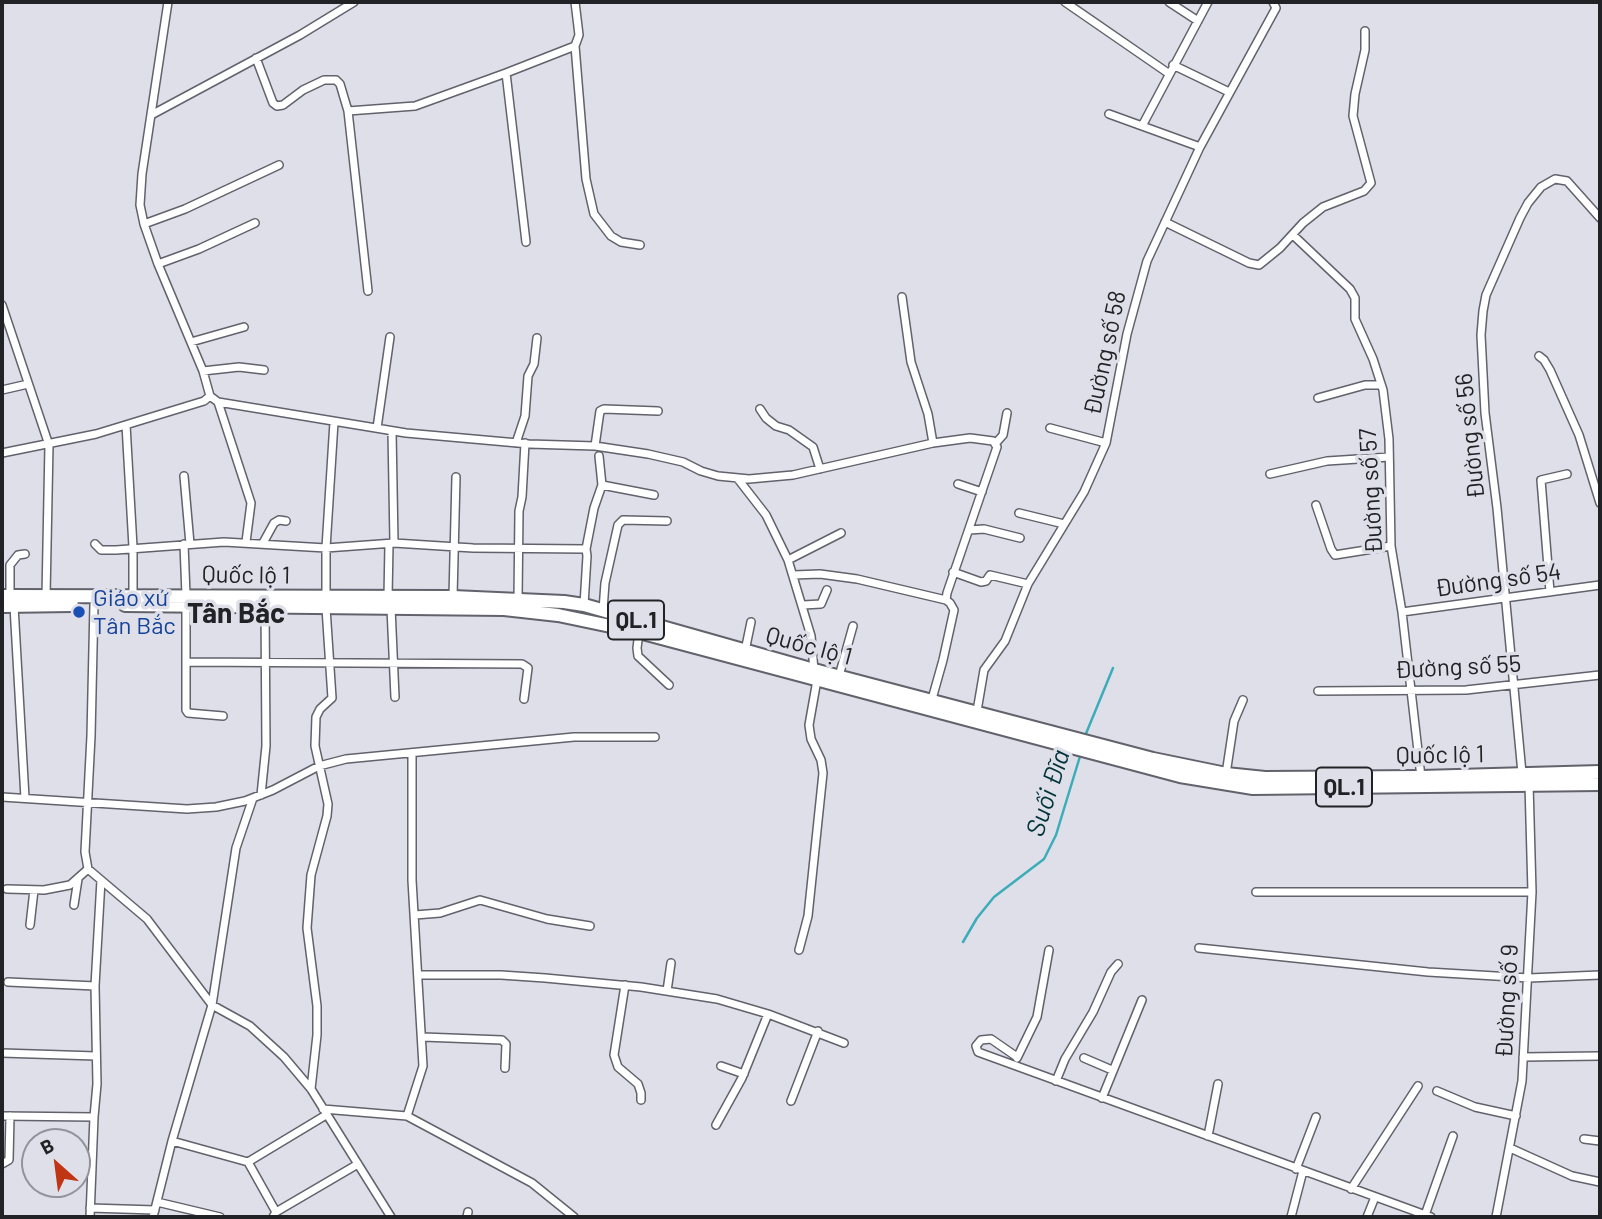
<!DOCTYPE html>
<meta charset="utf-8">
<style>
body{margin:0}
#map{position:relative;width:1602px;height:1219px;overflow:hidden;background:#dedfe9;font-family:Barlow,sans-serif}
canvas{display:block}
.frame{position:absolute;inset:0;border:4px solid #212225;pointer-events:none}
.north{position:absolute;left:21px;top:1128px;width:70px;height:70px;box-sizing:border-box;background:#dedfe9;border:2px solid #92939b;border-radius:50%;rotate:332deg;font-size:19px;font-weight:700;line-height:28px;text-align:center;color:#212225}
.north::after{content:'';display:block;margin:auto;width:24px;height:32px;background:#c03614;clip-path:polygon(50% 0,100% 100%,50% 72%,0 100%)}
</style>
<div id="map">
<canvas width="1602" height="1219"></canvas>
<div class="frame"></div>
<div class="north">B</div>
</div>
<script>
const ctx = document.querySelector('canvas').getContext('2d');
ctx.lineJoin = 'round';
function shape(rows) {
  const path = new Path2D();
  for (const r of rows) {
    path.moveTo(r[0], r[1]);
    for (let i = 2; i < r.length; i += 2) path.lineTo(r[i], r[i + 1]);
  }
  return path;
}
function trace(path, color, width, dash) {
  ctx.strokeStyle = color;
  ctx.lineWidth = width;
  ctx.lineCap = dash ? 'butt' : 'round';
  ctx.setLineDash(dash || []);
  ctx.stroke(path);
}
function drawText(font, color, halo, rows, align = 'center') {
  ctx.font = font + ' Barlow,sans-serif';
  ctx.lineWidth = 7;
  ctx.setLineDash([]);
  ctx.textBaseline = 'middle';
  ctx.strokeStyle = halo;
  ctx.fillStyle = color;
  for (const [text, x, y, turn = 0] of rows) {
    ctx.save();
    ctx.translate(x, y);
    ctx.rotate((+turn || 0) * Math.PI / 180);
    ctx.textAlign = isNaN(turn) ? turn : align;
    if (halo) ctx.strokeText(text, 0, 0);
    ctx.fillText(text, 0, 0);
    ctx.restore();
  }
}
trace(shape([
 [1085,736,1113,668],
 [963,942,977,918,994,897,1044,859,1056,835,1081,753]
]), '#3dacb9', 2.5);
const minor = shape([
 [1065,2,1168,73],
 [1169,2,1198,21],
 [575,46,586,179,594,214,611,236,621,242,640,245],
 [256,58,273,103,277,106,283,105,303,90,324,80,336,80,340,84,348,111,368,291],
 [1173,65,1229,92],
 [348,111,415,106,506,73],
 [153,114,300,35,354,2],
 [1109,114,1200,147],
 [1142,126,1208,2],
 [1165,222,1249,263,1259,265,1280,248,1303,223,1323,207,1364,191,1371,183,1353,116,1355,94,1365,50,1365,31],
 [144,224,185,209,279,165],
 [1293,235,1350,289,1355,298,1355,319,1373,359,1383,390,1389,439,1391,546,1402,612,1421,777],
 [526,242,506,73,575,46,579,35,575,2],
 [158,264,199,249,255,223],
 [902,297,911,362,928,414,933,443],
 [2,305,49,445,46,596],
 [191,342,244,327],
 [1539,356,1544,360,1550,370,1579,435,1600,503],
 [203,371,239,367,264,370],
 [2,390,28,384],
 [210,396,218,402,406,433,529,444,595,446,648,454,683,462,701,471,718,476,749,479,793,475,933,443,970,438,993,441,997,447,947,593,946,600,950,603,954,610,943,660,932,699],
 [1318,398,1365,385,1381,385],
 [218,402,251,503,246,542],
 [760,409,766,418,776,426,789,430,813,447,820,469],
 [126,425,133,547,133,596],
 [377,428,390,337],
 [1050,428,1106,443],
 [392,431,394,543],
 [516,443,525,416,528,376,534,364,537,338],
 [995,444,1003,435,1007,413],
 [595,446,600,411,604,409,658,411],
 [2,453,96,434,204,401,210,396,203,371,158,264,144,224,140,205,142,174,168,2],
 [599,456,602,485],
 [1270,474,1327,461,1389,457],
 [184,476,190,544],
 [738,479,766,515,788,560,811,636,814,670],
 [958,484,982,492],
 [1316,505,1331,549,1335,555,1391,546],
 [1019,513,1064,524],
 [969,530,984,529,1020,538],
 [263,543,274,523,279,520,286,521],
 [95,544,101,550,116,550,224,542,326,548,394,543,473,548,586,549,587,556,584,605],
 [184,544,186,595],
 [586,549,594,508,602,485,654,495],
 [788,560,841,533],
 [953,572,981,582,986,581,990,575,1028,584],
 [793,575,820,574,857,579,946,600],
 [1550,592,1541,480,1567,474],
 [10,596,10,565,18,555,25,554],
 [326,597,326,548,334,422],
 [388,597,389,544],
 [453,597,456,477],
 [518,599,519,511,522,497,525,443],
 [94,604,91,736,85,852,88,869,147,919,212,1005,250,1026,284,1057,311,1089,391,1217],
 [803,605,821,604,827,590],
 [14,606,25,798],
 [186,606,186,710,188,713,223,716],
 [391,608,395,697],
 [603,610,605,583,618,525,623,520,667,521],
 [1402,612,1600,585],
 [639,632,637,648,638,656,669,685],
 [745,651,751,622],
 [186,662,522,664,528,668,524,699],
 [839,676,853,626],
 [1318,691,1466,690,1600,675],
 [977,711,984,670,1005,641,1028,584,1084,492,1106,443,1127,334,1147,261,1200,147,1276,8,1273,2],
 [412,753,412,880,423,1066,407,1116,532,1183,574,1217],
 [1522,773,1497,508,1485,413,1481,335,1483,311,1486,295,1520,218,1528,203,1541,187,1555,179,1567,181,1600,218],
 [1226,774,1234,721,1243,700],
 [261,795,266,746,265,607],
 [2,797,187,809,216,807,245,801,273,790,319,766,346,759,574,737,655,737],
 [7,889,44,890,70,885,88,869],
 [1256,892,1532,892],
 [74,905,78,879],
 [415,915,440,913,480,900,547,919,590,926],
 [30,925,34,890],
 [1199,948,1428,972,1529,978,1600,975],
 [799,950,808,916,823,773,821,760,811,739,809,725,817,680],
 [420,975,501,975,545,978,641,987,717,999,768,1014,844,1043],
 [8,982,95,986],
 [625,985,614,1055,618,1067,638,1084,641,1093,641,1100],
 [667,991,671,963],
 [423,1037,502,1040,506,1044,505,1068],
 [2,1053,96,1056],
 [1017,1057,991,1039,981,1040,976,1046,978,1052,1431,1217],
 [1523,1057,1600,1056],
 [1017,1058,1037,1017,1049,950],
 [1084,1058,1112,1070],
 [721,1066,744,1074],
 [1056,1081,1065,1059,1093,1012,1111,972,1118,964],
 [311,1089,317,1035,317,1006,307,928,311,875,327,816,328,804,315,746,316,717,320,709,332,698,326,608],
 [1437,1091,1475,1107,1516,1116],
 [1102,1098,1142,1000],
 [791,1101,818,1031],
 [323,1109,407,1116],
 [2,1116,94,1117,97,1084,95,986,101,880],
 [716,1125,742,1078,768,1014],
 [1208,1136,1218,1084],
 [1584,1139,1600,1141],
 [172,1141,248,1162,276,1212,273,1217],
 [1510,1148,1572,1176,1600,1182],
 [248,1162,326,1115],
 [2,1164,9,1160,10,1116],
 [1296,1169,1316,1117],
 [1351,1189,1418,1086],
 [157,1202,220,1217],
 [90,1208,155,1210],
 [276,1212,358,1164],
 [1425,1215,1453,1136],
 [90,1217,94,1117],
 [153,1217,172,1141,212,1005,236,848,253,798],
 [467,1217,468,1212],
 [1291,1217,1303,1171],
 [1367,1217,1375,1197],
 [1496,1217,1522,1081,1532,892,1529,784]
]);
const trunk = shape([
 [2,596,453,597,564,602,584,605,814,670,1153,759,1226,774,1265,778,1421,777,1600,772],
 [125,605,504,609,558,615,639,632,1180,776,1253,788,1600,784],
 [2,606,72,605]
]);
trace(minor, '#61626b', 10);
trace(trunk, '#61626b', 16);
trace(minor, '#fff', 7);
trace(trunk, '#fff', 12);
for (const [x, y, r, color] of [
 [79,612,7,"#1a4fb4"]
]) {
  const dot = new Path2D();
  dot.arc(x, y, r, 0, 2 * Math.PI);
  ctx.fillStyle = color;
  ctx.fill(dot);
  trace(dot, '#dedfe9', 2.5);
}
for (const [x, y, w] of [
 [636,620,56],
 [1344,787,56]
]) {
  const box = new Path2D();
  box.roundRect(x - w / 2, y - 19.5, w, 39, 5);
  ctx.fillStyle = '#dedfe9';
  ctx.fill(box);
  trace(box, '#212225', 2);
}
drawText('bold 23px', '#212225', null, [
 ["QL.1",636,620],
 ["QL.1",1344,787]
]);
drawText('24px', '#212225', '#dedfe9', [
 ["Đường số 58",1105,353,-78],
 ["Đường số 56",1470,436,-96],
 ["Đường số 57",1371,491,-93],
 ["Quốc lộ 1",246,575,1],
 ["Đường số 54",1498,580,-8],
 ["Quốc lộ 1",809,646,15],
 ["Đường số 55",1458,667,-3],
 ["Quốc lộ 1",1440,755,-1],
 ["Đường số 9",1507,1001,-87]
]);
drawText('24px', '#164399', '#dedfe9', [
 ["Giáo xứ",93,598],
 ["Tân Bắc",93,626]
], 'left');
drawText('italic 26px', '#00343a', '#dedfe9', [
 ["Suối Đĩa",1048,793,-72]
]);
drawText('bold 28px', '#212225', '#dedfe9', [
 ["Tân Bắc",236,614]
]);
</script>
